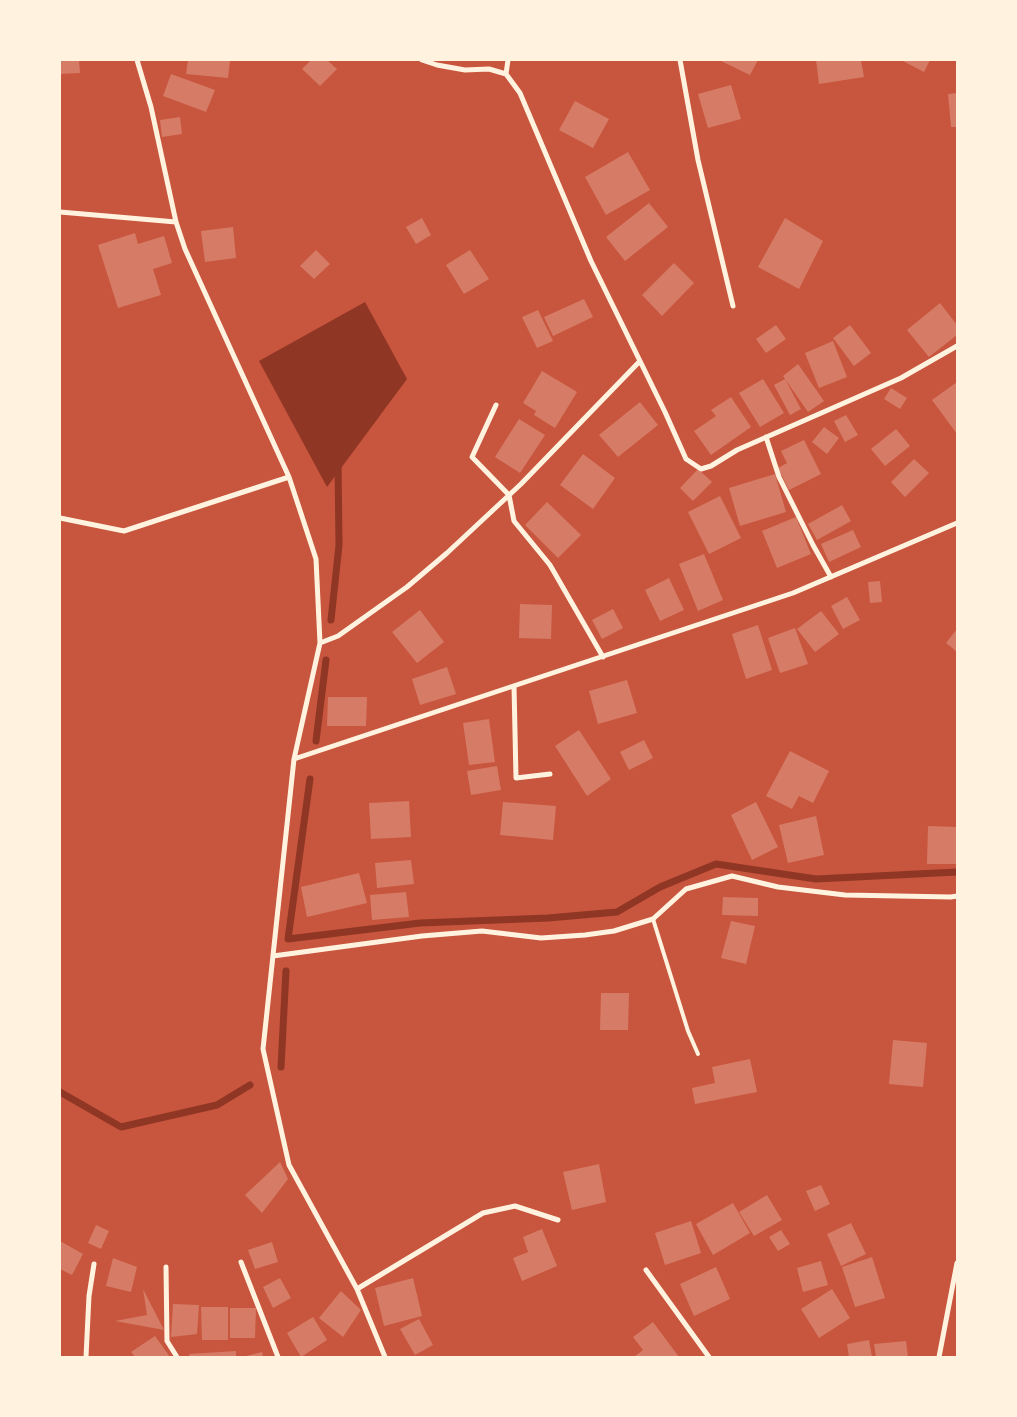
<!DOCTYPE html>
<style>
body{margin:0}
#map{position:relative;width:1017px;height:1417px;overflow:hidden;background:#c8553d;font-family:"IBM Plex Serif",serif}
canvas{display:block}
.frame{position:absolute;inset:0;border:61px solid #fff3e0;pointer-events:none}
</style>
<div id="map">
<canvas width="1017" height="1417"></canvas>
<div class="frame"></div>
</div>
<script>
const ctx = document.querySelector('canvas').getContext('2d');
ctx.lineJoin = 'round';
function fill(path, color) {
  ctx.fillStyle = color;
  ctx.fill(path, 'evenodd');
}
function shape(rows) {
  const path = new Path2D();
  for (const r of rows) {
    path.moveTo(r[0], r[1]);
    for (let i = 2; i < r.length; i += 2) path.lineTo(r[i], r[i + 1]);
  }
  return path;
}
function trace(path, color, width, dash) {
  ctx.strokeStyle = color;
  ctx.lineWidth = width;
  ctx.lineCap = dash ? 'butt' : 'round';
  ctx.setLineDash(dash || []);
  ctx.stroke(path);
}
fill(shape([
 [365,302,407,379,327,487,259,361]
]), '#8f3625');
trace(shape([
 [331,620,339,545,338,463],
 [316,741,326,660],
 [310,779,288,939,420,923,548,918,617,912,660,887,716,864,816,879,957,872],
 [281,1067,286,971],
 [60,1092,121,1127,217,1105,250,1085]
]), '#8f3625', 7);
fill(shape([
 [60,60,79,60,80,73,60,74],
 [188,60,230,60,228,78,186,74],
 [311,60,327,60,337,69,320,86,302,69],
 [719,60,758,60,750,75],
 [816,60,861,60,864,77,819,84],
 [901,60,930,60,924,72],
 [171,74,215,90,206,112,163,96],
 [731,85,741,119,708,128,698,94],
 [957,93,957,127,951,127,948,94],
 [575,101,609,119,593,148,559,130],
 [180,117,182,134,162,137,160,120],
 [628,152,650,190,606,215,585,177],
 [649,203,668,227,625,261,606,237],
 [422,218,431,235,416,244,406,227],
 [785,218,823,241,799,289,758,267],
 [233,227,236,258,205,262,201,231],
 [135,233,138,244,164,236,172,263,153,269,161,295,118,308,98,245],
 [316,250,330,264,314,279,300,266],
 [470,250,489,279,464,294,446,265],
 [674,263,694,283,662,316,642,295],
 [584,299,593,317,553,336,544,317],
 [940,303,957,325,957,335,929,357,907,330],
 [538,310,553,341,537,348,522,317],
 [776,325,786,339,766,353,756,339],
 [850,325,871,353,854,366,833,338],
 [833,341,847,377,819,388,805,353],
 [798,364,824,401,808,412,783,376],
 [542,371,577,392,555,428,534,415,536,411,523,403],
 [763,379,784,413,760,427,739,393],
 [785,379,801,409,790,415,774,385],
 [957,382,957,434,932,400],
 [891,388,907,398,900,409,884,399],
 [731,397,751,427,711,455,694,431,716,416,711,410],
 [640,402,658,425,618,457,599,435],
 [846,415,858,435,845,442,834,421],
 [519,419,545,435,520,473,495,457],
 [824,427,839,438,827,454,812,442],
 [896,429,910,446,885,466,871,449],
 [804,440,821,474,789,490,778,468,787,463,781,451],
 [583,454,615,478,593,509,560,485],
 [914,459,929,473,905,497,891,482],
 [698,469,712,482,693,501,680,488],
 [775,474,786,512,740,526,729,488],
 [720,496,741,538,709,554,688,512],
 [547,502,581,535,558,558,525,525],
 [842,505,851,521,817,540,808,524],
 [796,517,811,554,777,568,762,531],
 [853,530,861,547,829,562,821,544],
 [704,554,723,600,698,611,679,564],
 [669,578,684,610,660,621,645,590],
 [880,581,882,602,870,603,868,582],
 [847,597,860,620,843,629,831,606],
 [520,604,552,605,551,639,519,638],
 [613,609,623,628,602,639,592,620],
 [420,610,444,642,417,663,392,632],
 [821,611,839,634,815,652,797,629],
 [758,625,772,670,746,679,732,634],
 [795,628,808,664,780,673,768,638],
 [957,629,957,652,946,643],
 [447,667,456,694,420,705,412,679],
 [627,680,637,713,598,724,589,691],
 [328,697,367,697,366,726,327,726],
 [489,719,495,762,469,765,463,723],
 [579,730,611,779,587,796,555,746],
 [644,740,653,758,629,770,620,752],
 [790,751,829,771,813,803,799,796,792,809,766,796],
 [497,766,501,790,471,795,467,771],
 [409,801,411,837,371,839,369,803],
 [503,802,556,806,553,840,500,835],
 [756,802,778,847,752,860,731,815],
 [816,816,824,855,788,863,779,825],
 [928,826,957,827,957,864,927,864],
 [411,860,414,884,377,888,375,863],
 [359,873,367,903,307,917,301,887],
 [406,892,409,917,372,920,370,895],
 [723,897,758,898,758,916,722,915],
 [731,921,755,926,746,964,721,958],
 [601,993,629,993,628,1030,600,1030],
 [893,1040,927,1043,923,1087,889,1084],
 [750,1059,757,1092,695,1104,692,1088,715,1083,712,1067],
 [280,1162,288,1179,262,1213,245,1195],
 [599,1164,606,1202,572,1210,563,1172],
 [821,1185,830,1204,815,1211,806,1191],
 [767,1195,782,1220,754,1236,739,1212],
 [733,1203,750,1233,713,1255,696,1224],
 [691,1221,701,1253,665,1265,655,1233],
 [851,1223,866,1254,841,1266,827,1234],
 [96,1225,109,1231,101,1249,88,1243],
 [542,1229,557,1266,522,1281,513,1258,528,1252,523,1237],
 [781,1230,790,1244,778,1251,769,1237],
 [60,1241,83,1254,72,1275,60,1269],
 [272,1242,278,1262,255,1269,248,1250],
 [872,1257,885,1298,855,1307,842,1267],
 [113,1258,137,1267,131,1292,106,1286],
 [821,1261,828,1285,803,1292,797,1268],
 [716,1267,730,1299,694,1316,680,1284],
 [280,1278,291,1298,273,1308,263,1287],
 [413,1278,422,1316,384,1326,375,1288],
 [143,1289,164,1330,115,1321,147,1315],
 [832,1289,850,1318,819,1338,801,1309],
 [341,1291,361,1310,343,1337,319,1318],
 [173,1304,199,1305,197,1334,171,1337],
 [201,1307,228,1307,228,1340,202,1340],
 [230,1308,256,1308,255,1338,230,1338],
 [313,1317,327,1340,301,1357,287,1333],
 [419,1319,433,1345,415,1355,400,1329],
 [653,1322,679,1357,634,1357,643,1350,633,1337],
 [155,1336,170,1357,135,1357,131,1352],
 [869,1340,872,1357,849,1357,847,1344],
 [906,1341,908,1357,876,1357,874,1344],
 [236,1351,236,1357,190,1357,189,1354],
 [262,1352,263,1357,246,1357,246,1356]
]), '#d67c66');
trace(shape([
 [653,919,688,1031,698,1054]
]), '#fff3e0', 4);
trace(shape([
 [137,60,151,107,176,222,185,249,289,477,316,559,320,643,294,759,263,1049,289,1165,357,1289,385,1357],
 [422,60,437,65,465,70,489,69,506,74,520,93,591,261,665,412,686,459,701,469,711,466,737,450,901,378,957,346],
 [680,60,698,160,733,306],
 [506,74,508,60],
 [60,212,176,222],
 [496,405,472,457,509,495,514,521,550,565,603,657],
 [766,437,779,477,813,545,831,577],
 [60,518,124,531,289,477],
 [320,643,338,636,407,587,447,553,521,484,640,361],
 [514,686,516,778,550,774],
 [294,759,793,593,957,523],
 [273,956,422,936,482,931,541,938,585,935,614,931,653,919,686,889,732,876,778,887,845,895,951,897,957,896],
 [241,1262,278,1357],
 [166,1267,167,1341,177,1357],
 [646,1270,709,1357],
 [357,1289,483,1213,515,1206,558,1220],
 [86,1357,89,1296,94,1264],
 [939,1357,957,1263]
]), '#fff3e0', 5);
</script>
